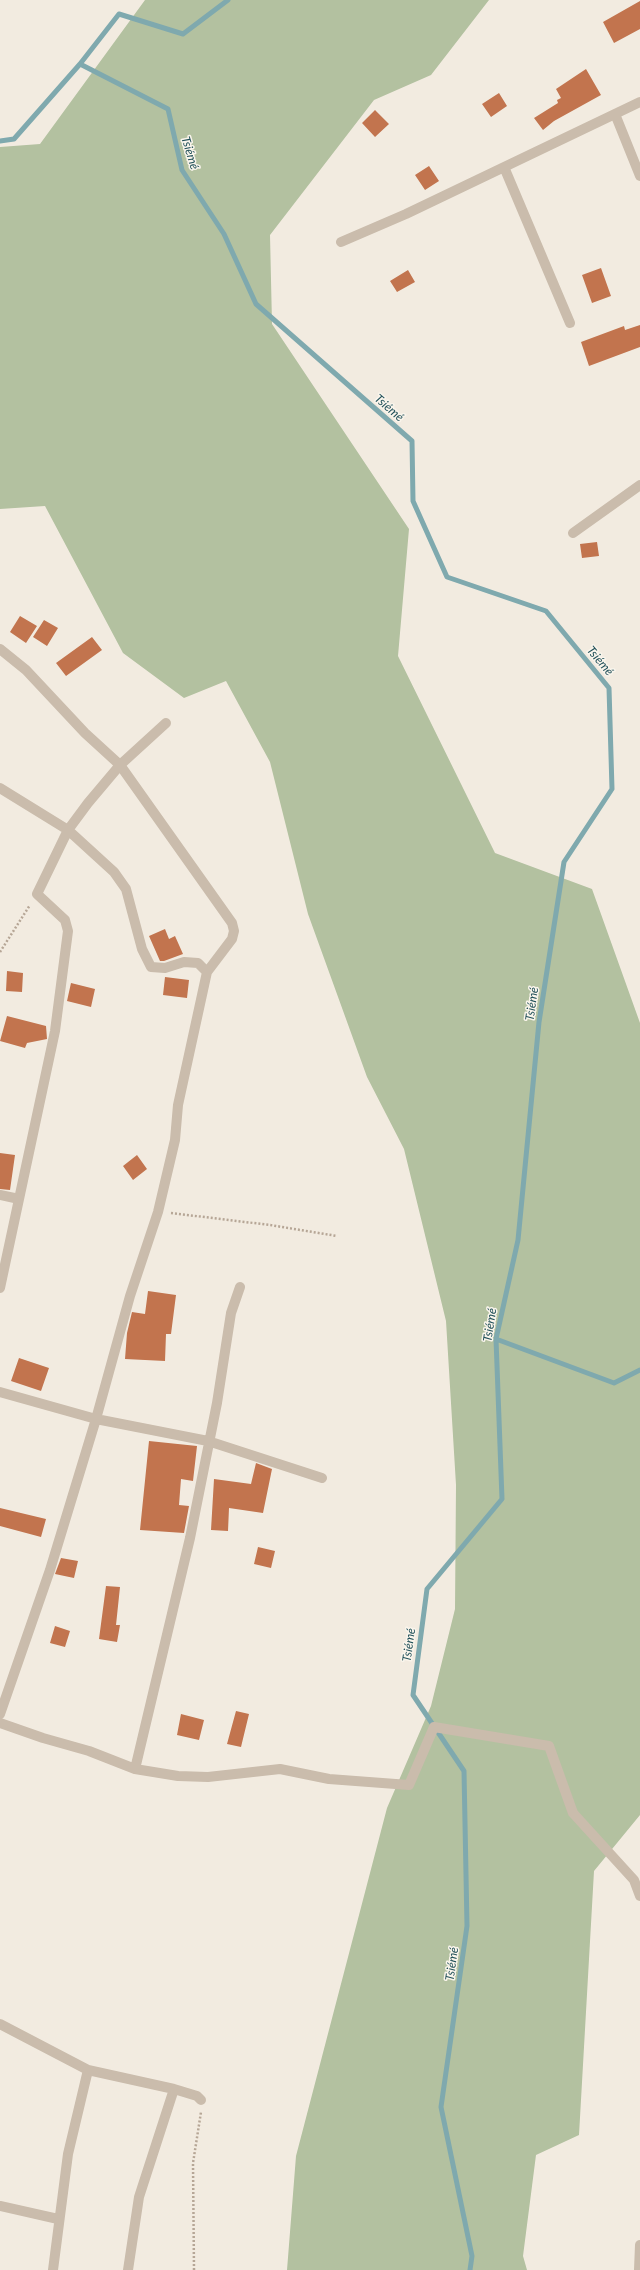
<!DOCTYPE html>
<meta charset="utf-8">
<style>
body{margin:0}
canvas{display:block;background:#f2ebe0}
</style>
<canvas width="640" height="2270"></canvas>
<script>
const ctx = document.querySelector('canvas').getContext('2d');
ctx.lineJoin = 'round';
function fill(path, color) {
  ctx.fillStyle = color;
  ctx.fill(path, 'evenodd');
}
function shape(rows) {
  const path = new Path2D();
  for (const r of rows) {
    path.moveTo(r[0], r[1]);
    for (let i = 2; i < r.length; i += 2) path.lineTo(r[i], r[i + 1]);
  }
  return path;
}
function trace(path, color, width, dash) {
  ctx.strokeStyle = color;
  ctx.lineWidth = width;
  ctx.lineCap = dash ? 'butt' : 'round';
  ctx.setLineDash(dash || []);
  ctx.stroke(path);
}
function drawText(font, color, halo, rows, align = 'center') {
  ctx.font = font + ' Lato,sans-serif';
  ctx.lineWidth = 3;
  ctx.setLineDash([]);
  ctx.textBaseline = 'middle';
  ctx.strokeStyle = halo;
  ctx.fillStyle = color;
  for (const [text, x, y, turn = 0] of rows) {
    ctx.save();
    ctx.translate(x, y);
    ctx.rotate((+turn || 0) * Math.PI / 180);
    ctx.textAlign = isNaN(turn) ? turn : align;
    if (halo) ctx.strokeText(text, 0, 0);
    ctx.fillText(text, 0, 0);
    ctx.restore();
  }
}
fill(shape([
 [145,0,489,0,431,75,374,100,270,235,272,324,409,529,398,656,495,853,592,889,640,1023,640,1815,594,1871,579,2135,536,2155,523,2256,527,2270,287,2270,296,2156,387,1808,431,1706,455,1609,456,1485,446,1321,404,1149,367,1077,308,914,270,762,226,681,184,698,123,653,45,506,0,509,0,147,40,144]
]), '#b3c1a0');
trace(shape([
 [80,64,119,14,183,34,228,0],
 [0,141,14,139,80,64,168,109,182,170,224,234,256,304,412,441,413,501,447,577,546,611,609,688,612,789,564,862,539,1022,518,1240,496,1339,502,1499,427,1589,413,1695,464,1771,467,1926,441,2107,472,2256,470,2270],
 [496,1339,614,1383,640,1370]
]), '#7fa9ae', 5);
fill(shape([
 [640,1,640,29,614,43,603,22],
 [586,69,601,95,554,121,543,130,534,118,558,103,557,100,561,98,556,89],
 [499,93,507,106,491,117,482,104],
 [375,110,389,124,375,137,362,123],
 [429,166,439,181,425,190,415,175],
 [601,268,611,296,592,303,582,275],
 [408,270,415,282,397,292,390,281],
 [640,325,640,347,589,366,581,342,624,326,625,330],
 [597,542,599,556,582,558,580,544],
 [20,616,37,626,26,643,10,632],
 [44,620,58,628,47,646,33,637],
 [92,637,102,650,66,676,56,663],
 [165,929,169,939,175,936,183,954,164,961,160,961,149,936],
 [7,971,23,973,22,992,6,991],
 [165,977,189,980,187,998,163,995],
 [71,983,95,989,91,1007,67,1001],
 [7,1016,46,1026,47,1039,27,1043,25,1048,0,1041],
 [0,1153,15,1155,10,1190,0,1189],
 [137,1155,147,1169,133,1180,123,1166],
 [148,1291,176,1295,171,1334,166,1334,165,1361,125,1359,127,1333,132,1312,145,1314],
 [19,1358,49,1368,41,1391,11,1381],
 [149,1441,197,1446,193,1481,181,1479,179,1505,189,1506,184,1533,140,1530],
 [256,1463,272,1469,263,1513,229,1508,228,1531,211,1530,214,1479,251,1484],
 [0,1508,46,1519,41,1537,0,1526],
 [258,1547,275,1551,271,1568,254,1564],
 [61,1558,78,1561,74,1578,55,1574],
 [106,1586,120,1587,116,1625,120,1625,117,1642,99,1639],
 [55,1626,70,1631,65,1647,50,1643],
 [236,1711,249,1714,241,1747,227,1744],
 [181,1714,204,1720,199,1740,177,1735]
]), '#c2744e');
trace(shape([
 [0,952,30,905],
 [171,1213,270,1225,337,1236],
 [194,2270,193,2163,201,2112]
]), '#b6a696', 2.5, [2, 2]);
trace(shape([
 [615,114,640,176],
 [504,167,570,323],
 [341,242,406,214,640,102],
 [573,533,640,485],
 [0,649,26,670,85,733,120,765,232,923,234,931,232,939,207,972],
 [0,788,68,830,114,872,126,889,142,949,151,967,165,968,184,962,198,963,207,972,178,1105,175,1140,158,1212,130,1296,96,1419,50,1570,0,1714],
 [0,1195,19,1199],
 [0,1288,55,1031,68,931,65,920,37,894,68,830,88,803,120,765,166,723],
 [0,1392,96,1419,208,1441,322,1478],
 [0,1723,43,1738,89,1751,135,1769,178,1776,208,1777,280,1769,329,1779,409,1785,434,1727,549,1746,573,1813,634,1880,640,1896],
 [135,1769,190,1538,217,1403,231,1313,240,1287],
 [0,2024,88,2070,174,2089,197,2096,201,2100],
 [0,2206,58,2219],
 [53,2270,68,2154,88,2070],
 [128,2270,139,2197,174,2089],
 [639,2270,640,2245]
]), '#cabcac', 10);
drawText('italic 12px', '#215059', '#faf5ec', [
 ["Tsiémé",190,153,73],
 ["Tsiémé",389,408,41],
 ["Tsiémé",600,661,50],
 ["Tsiémé",532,1004,-82],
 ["Tsiémé",490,1325,-81],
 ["Tsiémé",409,1645,-82],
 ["Tsiémé",452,1964,-82]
]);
</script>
